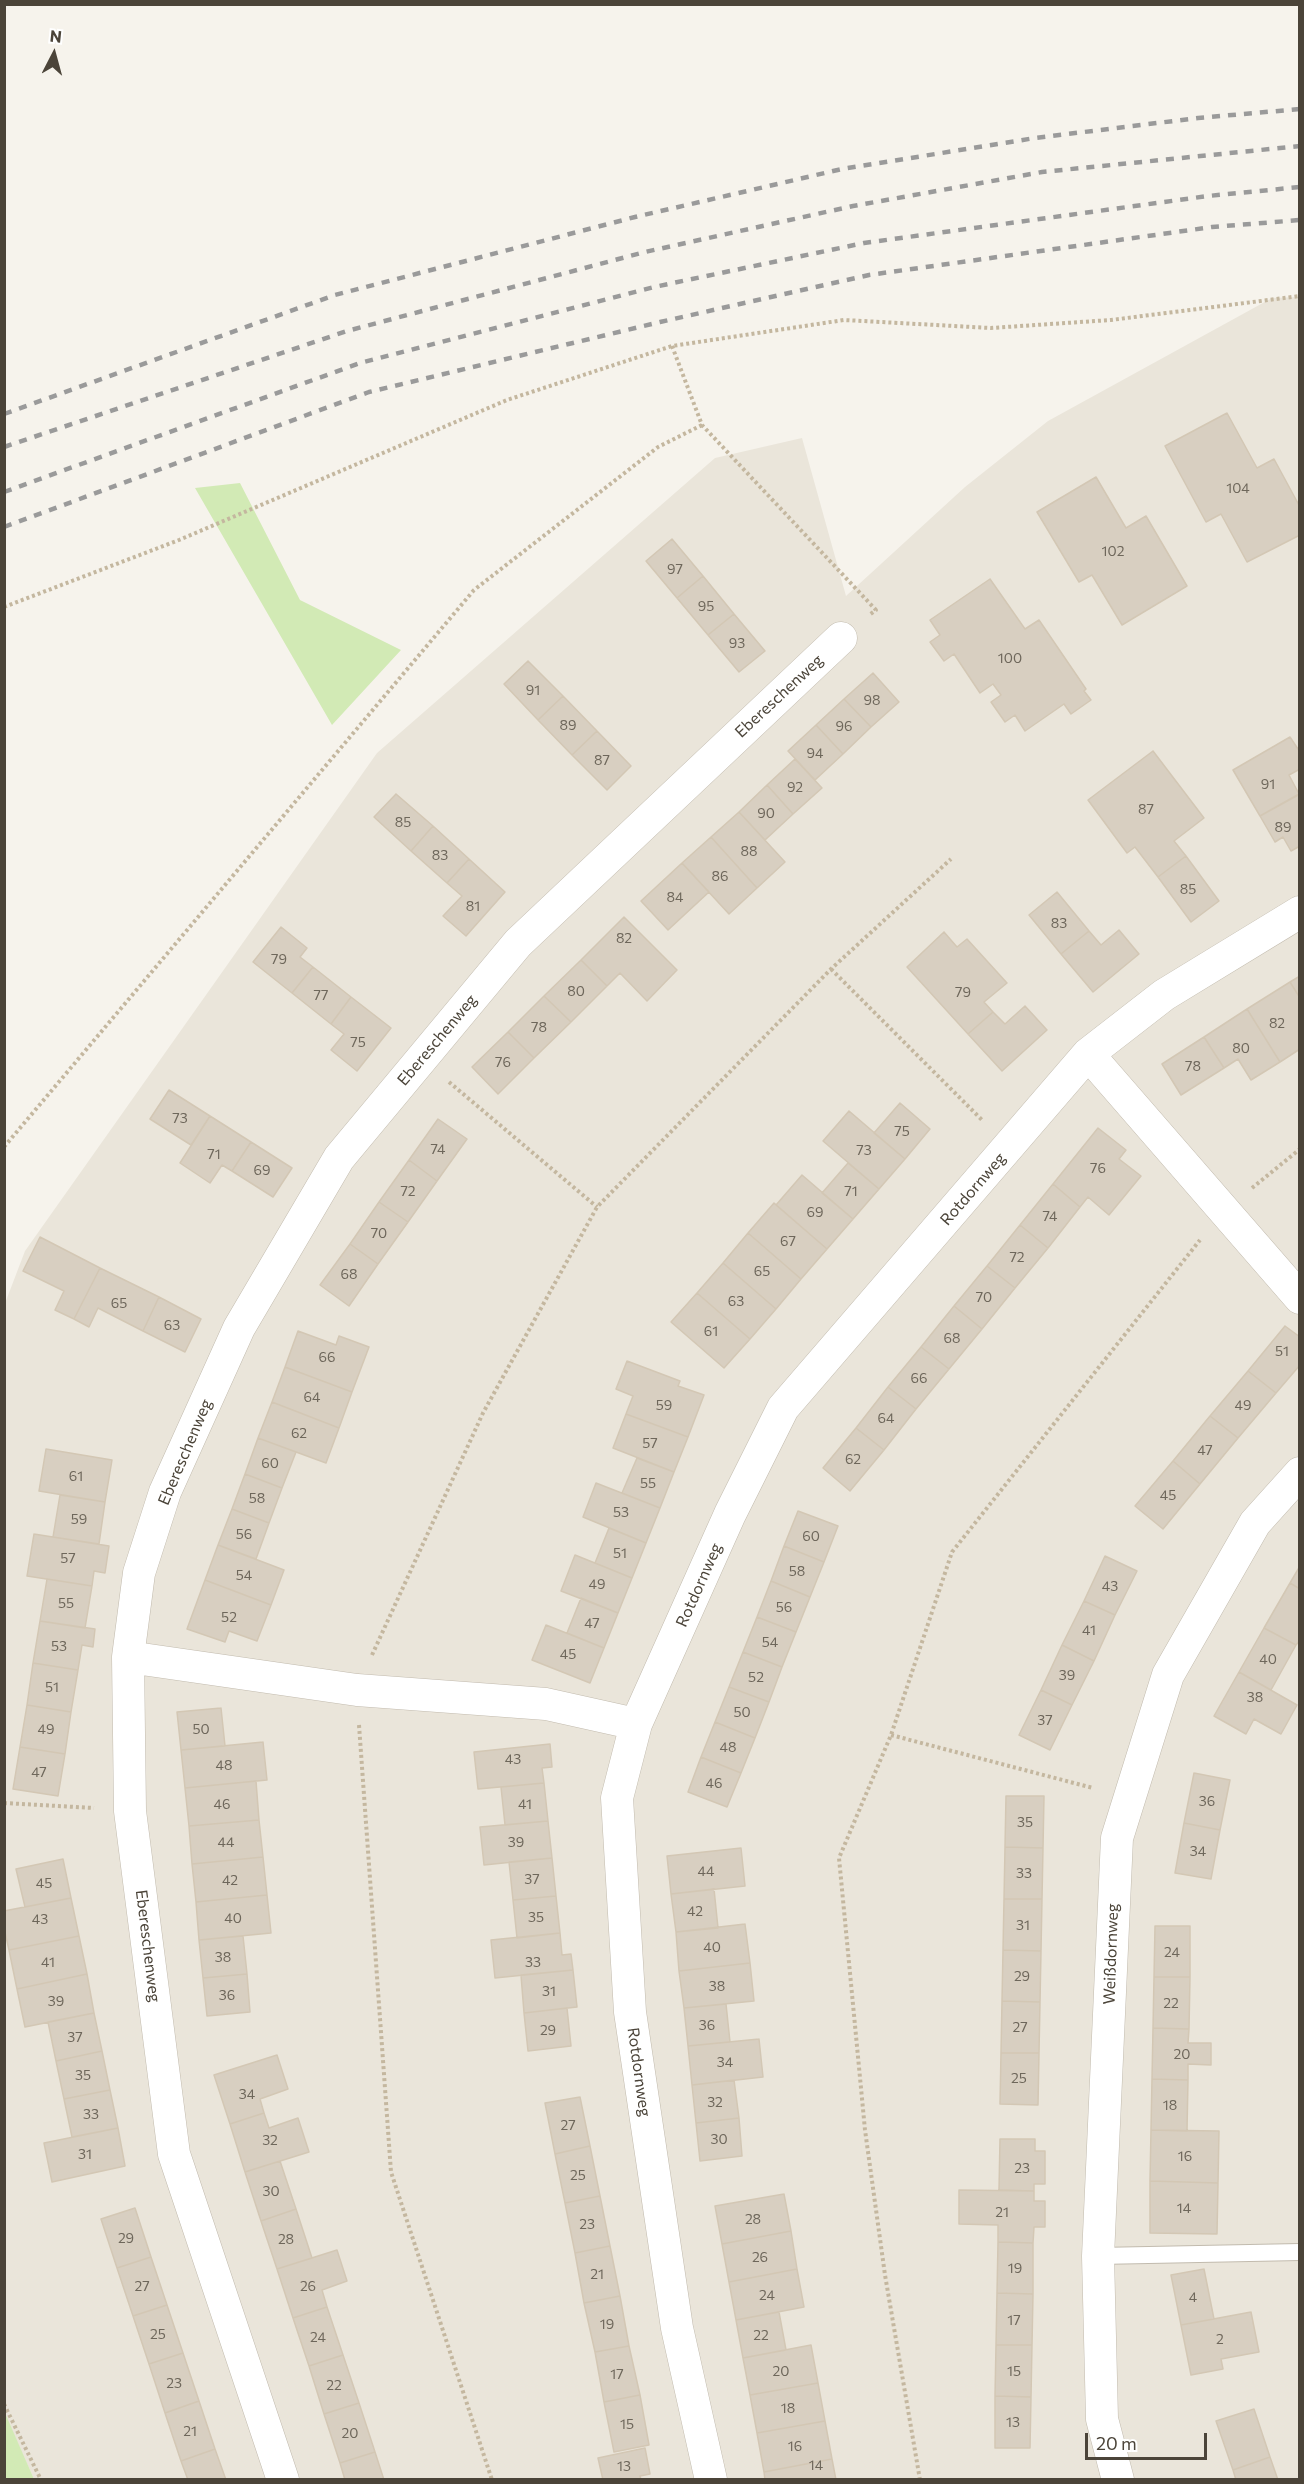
<!DOCTYPE html>
<meta charset="utf-8">
<style>
body{margin:0}
#map{position:relative;width:1304px;height:2484px;overflow:hidden;background:#f6f3ec;font-family:Commissioner,sans-serif}
canvas{display:block}
.frame{position:absolute;inset:0;border:6px solid #4b4439;pointer-events:none}
.north{position:absolute;left:24px;top:24px;width:60px;height:60px;-webkit-text-stroke:4px #fff;paint-order:stroke;rotate:6deg;font-size:16px;font-weight:700;line-height:24px;text-align:center;color:#4b4439}
.north::after{content:'';display:block;margin:auto;width:21px;height:27px;background:#4b4439;clip-path:polygon(50% 0,100% 100%,50% 72%,0 100%)}
.scale{position:absolute;left:1085px;top:2433px;width:122px;height:27px;box-sizing:border-box;border:3px solid #4b4439;border-top:0;padding-left:8px;font-size:18px;line-height:21px;white-space:nowrap;color:#4b4439;-webkit-text-stroke:4px #fff;paint-order:stroke}
</style>
<div id="map">
<canvas width="1304" height="2484"></canvas>
<div class="frame"></div>
<div class="north">N</div>
<div class="scale">20 m</div>
</div>
<script>
const ctx = document.querySelector('canvas').getContext('2d');
ctx.lineJoin = 'round';
function fill(path, color) {
  ctx.fillStyle = color;
  ctx.fill(path, 'evenodd');
}
function shape(rows) {
  const path = new Path2D();
  for (const r of rows) {
    path.moveTo(r[0], r[1]);
    for (let i = 2; i < r.length; i += 2) path.lineTo(r[i], r[i + 1]);
  }
  return path;
}
function trace(path, color, width, dash) {
  ctx.strokeStyle = color;
  ctx.lineWidth = width;
  ctx.lineCap = dash ? 'butt' : 'round';
  ctx.setLineDash(dash || []);
  ctx.stroke(path);
}
function drawText(font, color, halo, rows, align = 'center') {
  ctx.font = font + ' Commissioner,sans-serif';
  ctx.lineWidth = 4.5;
  ctx.setLineDash([]);
  ctx.textBaseline = 'middle';
  ctx.strokeStyle = halo;
  ctx.fillStyle = color;
  for (const [text, x, y, turn = 0] of rows) {
    ctx.save();
    ctx.translate(x, y);
    ctx.rotate((+turn || 0) * Math.PI / 180);
    ctx.textAlign = isNaN(turn) ? turn : align;
    if (halo) ctx.strokeText(text, 0, 0);
    ctx.fillText(text, 0, 0);
    ctx.restore();
  }
}
fill(shape([
 [1299,297,1299,2479,34,2479,4,2413,4,1306,25,1251,377,753,715,458,802,438,846,596,965,487,1048,421,1272,298]
]), '#eae5da');
fill(shape([
 [240,483,300,600,401,650,332,725,195,488],
 [4,2413,5,2413,34,2479,5,2479]
]), '#d2eab5');
const building = shape([
 [1227,413,1257,468,1274,459,1300,507,1300,535,1247,562,1221,514,1206,522,1165,446,1227,413],
 [1096,477,1126,528,1146,516,1187,586,1122,625,1092,575,1079,582,1037,512,1096,477],
 [672,539,703,576,677,598,646,561,672,539],
 [703,576,734,614,708,635,677,598,703,576],
 [990,579,1025,629,1039,620,1086,689,1084,691,1091,700,1071,714,1064,704,1025,731,1015,715,1005,722,991,702,1001,695,993,684,980,693,954,654,944,661,930,642,940,635,930,620,990,579],
 [734,614,765,651,739,672,708,635,734,614],
 [528,661,563,696,538,720,504,684,528,661],
 [873,673,899,702,871,727,844,699,873,673],
 [563,696,597,731,572,755,538,720,563,696],
 [844,699,871,727,843,754,816,725,844,699],
 [816,725,843,754,815,780,788,751,816,725],
 [597,731,631,766,607,790,572,755,597,731],
 [1290,737,1300,752,1300,769,1289,775,1299,794,1260,816,1233,770,1290,737],
 [1153,751,1204,818,1174,841,1186,856,1158,877,1135,847,1127,853,1088,800,1153,751],
 [795,759,822,788,793,814,767,785,795,759],
 [767,785,793,814,765,840,739,812,767,785],
 [396,794,433,826,411,851,374,817,396,794],
 [1300,794,1300,846,1291,851,1283,837,1275,842,1260,816,1300,794],
 [739,812,785,862,757,888,711,837,739,812],
 [433,826,469,859,447,883,411,851,433,826],
 [711,837,757,888,729,914,682,863,711,837],
 [1186,856,1219,901,1191,922,1158,877,1186,856],
 [469,859,505,892,466,936,443,916,462,896,447,883,469,859],
 [682,863,709,892,668,930,641,901,682,863],
 [1057,892,1089,931,1061,954,1029,915,1057,892],
 [624,917,677,970,647,1001,620,973,607,986,581,960,624,917],
 [281,927,307,948,300,957,313,967,292,993,253,962,281,927],
 [1119,930,1139,954,1093,992,1061,954,1089,931,1101,945,1119,930],
 [944,932,957,947,967,939,1007,983,984,1002,993,1012,968,1034,907,967,944,932],
 [581,960,607,986,571,1022,544,996,581,960],
 [313,967,351,997,331,1024,292,993,313,967],
 [1300,976,1300,998,1290,982,1300,976],
 [1290,982,1300,998,1300,1049,1280,1062,1247,1009,1290,982],
 [544,996,571,1022,534,1058,508,1032,544,996],
 [351,997,391,1028,357,1071,331,1050,344,1034,331,1024,351,997],
 [1025,1006,1047,1030,1002,1071,968,1034,993,1012,1005,1024,1025,1006],
 [1247,1009,1280,1062,1251,1080,1238,1059,1224,1068,1204,1037,1247,1009],
 [508,1032,534,1058,498,1094,472,1067,508,1032],
 [1204,1037,1224,1068,1181,1095,1162,1064,1204,1037],
 [169,1090,210,1116,191,1145,150,1119,169,1090],
 [900,1103,930,1129,905,1159,874,1133,900,1103],
 [849,1111,905,1159,879,1189,823,1141,849,1111],
 [210,1116,251,1142,232,1171,222,1165,210,1183,180,1163,210,1116],
 [438,1119,467,1139,437,1181,409,1160,438,1119],
 [1098,1128,1126,1150,1119,1159,1141,1176,1109,1215,1088,1197,1080,1207,1053,1184,1098,1128],
 [251,1142,292,1168,273,1197,232,1171,251,1142],
 [409,1160,437,1181,408,1222,379,1202,409,1160],
 [848,1163,879,1189,853,1219,822,1193,848,1163],
 [802,1175,853,1219,827,1249,776,1205,802,1175],
 [1053,1184,1080,1207,1048,1248,1020,1225,1053,1184],
 [379,1202,408,1222,378,1264,350,1244,379,1202],
 [774,1203,827,1249,801,1279,748,1233,774,1203],
 [1020,1225,1048,1248,1015,1288,987,1266,1020,1225],
 [748,1233,801,1279,776,1309,723,1263,748,1233],
 [40,1237,100,1268,74,1319,55,1310,64,1291,23,1271,40,1237],
 [350,1244,378,1264,349,1306,320,1285,350,1244],
 [723,1263,776,1309,750,1339,697,1293,723,1263],
 [987,1266,1015,1288,982,1329,954,1306,987,1266],
 [100,1268,159,1297,143,1331,98,1308,89,1327,74,1319,100,1268],
 [697,1293,750,1339,724,1368,671,1322,697,1293],
 [159,1297,201,1319,185,1352,143,1331,159,1297],
 [954,1306,982,1329,949,1369,921,1347,954,1306],
 [1285,1326,1300,1337,1300,1365,1276,1393,1248,1371,1285,1326],
 [298,1331,336,1345,339,1336,369,1347,352,1392,285,1367,298,1331],
 [921,1347,949,1369,916,1409,888,1387,921,1347],
 [627,1361,680,1381,678,1386,704,1395,688,1437,626,1414,633,1396,616,1389,627,1361],
 [285,1367,352,1392,339,1428,272,1402,285,1367],
 [1248,1371,1276,1393,1238,1438,1210,1416,1248,1371],
 [888,1387,916,1409,884,1450,856,1428,888,1387],
 [272,1402,339,1428,326,1463,258,1438,272,1402],
 [626,1414,688,1437,674,1472,613,1448,626,1414],
 [1210,1416,1238,1438,1200,1484,1173,1461,1210,1416],
 [856,1428,884,1450,850,1491,823,1468,856,1428],
 [258,1438,296,1452,282,1488,245,1474,258,1438],
 [46,1449,112,1460,105,1502,39,1491,46,1449],
 [637,1458,674,1472,660,1508,622,1493,637,1458],
 [1173,1461,1200,1484,1163,1529,1135,1506,1173,1461],
 [245,1474,282,1488,269,1523,232,1509,245,1474],
 [596,1483,660,1508,646,1543,583,1517,596,1483],
 [60,1495,105,1502,99,1544,53,1537,60,1495],
 [232,1509,269,1523,256,1559,218,1545,232,1509],
 [798,1511,838,1526,824,1562,784,1546,798,1511],
 [609,1528,646,1543,632,1578,595,1563,609,1528],
 [34,1534,109,1546,105,1573,94,1571,92,1586,27,1576,34,1534],
 [218,1545,284,1570,271,1605,205,1580,218,1545],
 [784,1546,824,1562,810,1597,771,1581,784,1546],
 [575,1555,632,1578,618,1613,561,1591,575,1555],
 [1105,1556,1137,1571,1115,1615,1084,1601,1105,1556],
 [1300,1566,1300,1589,1290,1583,1300,1566],
 [47,1579,92,1586,85,1628,40,1621,47,1579],
 [205,1580,271,1605,257,1641,229,1631,225,1642,187,1629,205,1580],
 [771,1581,810,1597,796,1632,757,1617,771,1581],
 [1290,1583,1300,1589,1300,1640,1296,1645,1264,1628,1290,1583],
 [581,1598,618,1613,604,1648,567,1633,581,1598],
 [1084,1601,1115,1615,1094,1661,1062,1645,1084,1601],
 [757,1617,796,1632,782,1667,743,1652,757,1617],
 [40,1621,95,1629,93,1647,82,1645,78,1670,33,1663,40,1621],
 [546,1625,604,1648,590,1683,532,1660,546,1625],
 [1264,1628,1296,1645,1271,1690,1239,1672,1264,1628],
 [1062,1645,1094,1661,1072,1705,1041,1690,1062,1645],
 [743,1652,782,1667,769,1702,729,1687,743,1652],
 [33,1663,78,1670,71,1712,27,1705,33,1663],
 [1239,1672,1297,1705,1281,1734,1254,1719,1246,1734,1214,1716,1239,1672],
 [729,1687,769,1702,755,1738,715,1722,729,1687],
 [1041,1690,1072,1705,1050,1750,1019,1735,1041,1690],
 [27,1705,71,1712,65,1754,20,1747,27,1705],
 [221,1708,225,1746,181,1750,177,1712,221,1708],
 [715,1722,755,1738,741,1773,701,1757,715,1722],
 [263,1742,267,1780,185,1788,181,1750,263,1742],
 [550,1744,552,1767,542,1768,544,1783,478,1789,474,1752,550,1744],
 [20,1747,65,1754,58,1796,13,1789,20,1747],
 [701,1757,741,1773,727,1807,688,1792,701,1757],
 [1194,1773,1230,1780,1220,1830,1184,1823,1194,1773],
 [256,1781,259,1820,189,1826,185,1788,256,1781],
 [544,1783,548,1821,505,1825,501,1787,544,1783],
 [1006,1796,1044,1796,1043,1848,1005,1847,1006,1796],
 [259,1820,263,1857,192,1864,189,1826,259,1820],
 [548,1821,552,1858,484,1865,480,1827,548,1821],
 [1184,1823,1220,1830,1211,1879,1175,1873,1184,1823],
 [1005,1847,1043,1848,1042,1899,1004,1899,1005,1847],
 [741,1848,745,1886,671,1894,667,1856,741,1848],
 [263,1857,267,1895,196,1902,192,1864,263,1857],
 [552,1858,556,1896,513,1900,509,1862,552,1858],
 [63,1859,71,1898,25,1907,16,1869,63,1859],
 [714,1889,718,1928,676,1932,671,1894,714,1889],
 [267,1895,271,1933,199,1940,196,1902,267,1895],
 [556,1896,560,1933,517,1938,513,1900,556,1896],
 [71,1898,79,1936,9,1950,4,1928,4,1911,71,1898],
 [1004,1899,1042,1899,1041,1951,1003,1950,1004,1899],
 [745,1924,750,1963,679,1971,676,1932,745,1924],
 [1155,1926,1190,1926,1190,1977,1154,1977,1155,1926],
 [560,1933,562,1955,571,1954,573,1970,495,1978,491,1940,560,1933],
 [79,1936,87,1974,17,1989,9,1950,79,1936],
 [243,1936,247,1974,203,1978,199,1940,243,1936],
 [1003,1950,1041,1951,1040,2002,1002,2001,1003,1950],
 [750,1963,754,2001,684,2008,679,1971,750,1963],
 [573,1970,577,2007,524,2013,521,1975,573,1970],
 [87,1974,94,2013,25,2027,17,1989,87,1974],
 [247,1974,250,2012,207,2016,203,1978,247,1974],
 [1154,1977,1190,1977,1189,2029,1153,2028,1154,1977],
 [1002,2001,1040,2002,1039,2053,1001,2053,1002,2001],
 [726,2004,730,2042,688,2046,684,2008,726,2004],
 [567,2008,571,2046,528,2051,524,2013,567,2008],
 [94,2013,102,2051,56,2061,48,2022,94,2013],
 [1153,2028,1189,2029,1188,2043,1211,2043,1211,2065,1188,2064,1188,2080,1152,2079,1153,2028],
 [759,2039,763,2077,692,2085,688,2046,759,2039],
 [102,2051,110,2090,64,2099,56,2061,102,2051],
 [1001,2053,1039,2053,1038,2105,1000,2104,1001,2053],
 [277,2055,288,2089,260,2099,264,2113,230,2124,214,2075,277,2055],
 [1152,2079,1188,2080,1187,2131,1151,2130,1152,2079],
 [734,2080,739,2118,696,2123,692,2085,734,2080],
 [110,2090,118,2128,72,2137,64,2099,110,2090],
 [580,2097,590,2146,555,2154,545,2103,580,2097],
 [264,2113,269,2128,298,2118,309,2152,245,2172,230,2124,264,2113],
 [739,2118,742,2156,700,2161,696,2123,739,2118],
 [118,2128,125,2166,52,2182,44,2143,118,2128],
 [1151,2130,1219,2131,1218,2183,1150,2181,1151,2130],
 [1000,2139,1035,2139,1035,2151,1045,2151,1045,2184,1034,2184,1034,2191,999,2190,1000,2139],
 [590,2146,600,2196,565,2203,555,2154,590,2146],
 [280,2161,296,2209,261,2221,245,2172,280,2161],
 [1150,2181,1218,2183,1217,2234,1150,2233,1150,2181],
 [959,2190,1034,2191,1034,2201,1045,2201,1045,2227,1034,2227,1033,2243,998,2242,998,2225,959,2224,959,2190],
 [784,2194,791,2231,722,2244,715,2206,784,2194],
 [600,2196,610,2246,575,2253,565,2203,600,2196],
 [135,2208,151,2257,117,2268,101,2219,135,2208],
 [296,2209,312,2258,277,2269,261,2221,296,2209],
 [791,2231,797,2269,729,2282,722,2244,791,2231],
 [998,2242,1033,2243,1033,2294,997,2293,998,2242],
 [610,2246,620,2296,584,2303,575,2253,610,2246],
 [337,2250,347,2281,322,2290,327,2307,293,2318,277,2269,337,2250],
 [151,2257,167,2305,133,2316,117,2268,151,2257],
 [797,2269,804,2307,736,2320,729,2282,797,2269],
 [1204,2269,1214,2319,1181,2325,1171,2275,1204,2269],
 [997,2293,1033,2294,1032,2345,996,2345,997,2293],
 [620,2296,629,2346,595,2352,584,2303,620,2296],
 [167,2305,183,2353,149,2364,133,2316,167,2305],
 [327,2307,343,2355,309,2366,293,2318,327,2307],
 [779,2312,786,2350,743,2358,736,2320,779,2312],
 [1251,2312,1259,2352,1221,2359,1223,2369,1191,2375,1181,2325,1251,2312],
 [811,2345,818,2383,750,2395,743,2358,811,2345],
 [996,2345,1032,2345,1031,2397,995,2396,996,2345],
 [629,2346,640,2395,604,2402,595,2352,629,2346],
 [183,2353,199,2401,165,2413,149,2364,183,2353],
 [343,2355,359,2403,324,2414,309,2366,343,2355],
 [818,2383,825,2421,757,2433,750,2395,818,2383],
 [640,2395,649,2445,614,2452,604,2402,640,2395],
 [995,2396,1031,2397,1030,2448,995,2448,995,2396],
 [199,2401,215,2449,181,2461,165,2413,199,2401],
 [359,2403,375,2452,340,2463,324,2414,359,2403],
 [1254,2409,1270,2457,1233,2470,1216,2421,1254,2409],
 [825,2421,832,2459,764,2472,757,2433,825,2421],
 [645,2448,650,2474,640,2476,641,2480,603,2480,598,2458,645,2448],
 [215,2449,226,2480,188,2480,181,2461,215,2449],
 [375,2452,384,2480,345,2480,340,2463,375,2452],
 [1270,2457,1278,2480,1236,2480,1233,2470,1270,2457],
 [832,2459,836,2480,765,2480,764,2472,832,2459]
]);
fill(building, '#d8cfc1');
trace(building, '#d3c7b4', 1.5);
const service = shape([
 [1098,2256,1300,2252]
]);
const minor = shape([
 [1088,1054,1300,1298],
 [128,1657,357,1690,546,1704,636,1724],
 [283,2480,174,2154,130,1811,128,1657,139,1573,165,1492,239,1328,339,1158,518,943,841,638],
 [711,2480,677,2328,630,2012,617,1798,636,1724,730,1514,783,1408,1088,1054,1164,995,1300,912],
 [1118,2480,1102,2419,1098,2256,1117,1838,1168,1675,1255,1523,1300,1473]
]);
trace(service, '#c2bbae', 18);
trace(minor, '#c2bbae', 33);
trace(shape([
 [672,346,702,425,876,610,869,615],
 [4,607,179,540,507,400,672,346,844,320,991,328,1111,320,1300,296],
 [831,969,983,1121],
 [449,1082,597,1207],
 [4,1147,474,590,658,447,702,425],
 [1252,1188,1300,1149],
 [372,1655,483,1413,597,1207,831,969,951,859],
 [359,1725,391,2172,492,2480],
 [891,1735,1093,1788],
 [4,1803,94,1808],
 [4,2404,41,2480],
 [920,2480,885,2275,865,2130,839,1858,891,1735,952,1552,1200,1240]
]), '#c4b79f', 4, [3, 3]);
trace(service, '#fff', 16);
trace(minor, '#fff', 32);
trace(shape([
 [4,414,335,295,635,217,842,169,1035,138,1198,118,1300,109],
 [4,447,347,331,645,252,853,206,1042,172,1300,146],
 [4,492,360,363,654,287,864,243,1208,196,1300,187],
 [4,527,369,392,660,322,869,275,1212,227,1300,220]
]), '#9a9a9a', 4.5, [8, 8]);
drawText('14px', '#6e675b', null, [
 ["104",1238,488],
 ["102",1113,551],
 ["97",675,569],
 ["95",706,606],
 ["93",737,643],
 ["100",1010,658],
 ["91",533,690],
 ["98",872,700],
 ["89",568,725],
 ["96",844,726],
 ["94",815,753],
 ["87",602,760],
 ["91",1268,784],
 ["92",795,787],
 ["87",1146,809],
 ["90",766,813],
 ["85",403,822],
 ["89",1283,827],
 ["88",749,851],
 ["83",440,855],
 ["86",720,876],
 ["85",1188,889],
 ["84",675,897],
 ["81",473,906],
 ["83",1059,923],
 ["82",624,938],
 ["79",279,959],
 ["80",576,991],
 ["79",963,992],
 ["77",321,995],
 ["82",1277,1023],
 ["78",539,1027],
 ["75",358,1042],
 ["80",1241,1048],
 ["76",503,1062],
 ["78",1193,1066],
 ["73",180,1118],
 ["75",902,1131],
 ["74",438,1149],
 ["73",864,1150],
 ["71",214,1154],
 ["76",1098,1168],
 ["69",262,1170],
 ["72",408,1191],
 ["71",851,1191],
 ["69",815,1212],
 ["74",1050,1216],
 ["70",379,1233],
 ["67",788,1241],
 ["72",1017,1257],
 ["65",762,1271],
 ["68",349,1274],
 ["70",984,1297],
 ["63",736,1301],
 ["65",119,1303],
 ["63",172,1325],
 ["61",711,1331],
 ["68",952,1338],
 ["51",1282,1351],
 ["66",327,1357],
 ["66",919,1378],
 ["64",312,1397],
 ["59",664,1405],
 ["49",1243,1405],
 ["64",886,1418],
 ["62",299,1433],
 ["57",650,1443],
 ["47",1205,1450],
 ["62",853,1459],
 ["60",270,1463],
 ["61",76,1476],
 ["55",648,1483],
 ["45",1168,1495],
 ["58",257,1498],
 ["53",621,1512],
 ["59",79,1519],
 ["56",244,1534],
 ["60",811,1536],
 ["51",620,1553],
 ["57",68,1558],
 ["58",797,1571],
 ["54",244,1575],
 ["49",597,1584],
 ["43",1110,1586],
 ["55",66,1603],
 ["56",784,1607],
 ["52",229,1617],
 ["47",592,1623],
 ["41",1089,1630],
 ["54",770,1642],
 ["53",59,1646],
 ["45",568,1654],
 ["40",1268,1659],
 ["39",1067,1675],
 ["52",756,1677],
 ["51",52,1687],
 ["38",1255,1697],
 ["50",742,1712],
 ["37",1045,1720],
 ["49",46,1729],
 ["50",201,1729],
 ["48",728,1747],
 ["43",513,1759],
 ["48",224,1765],
 ["47",39,1772],
 ["46",714,1783],
 ["36",1207,1801],
 ["46",222,1804],
 ["41",525,1804],
 ["35",1025,1822],
 ["44",226,1842],
 ["39",516,1842],
 ["34",1198,1851],
 ["44",706,1871],
 ["33",1024,1873],
 ["37",532,1879],
 ["42",230,1880],
 ["45",44,1883],
 ["42",695,1911],
 ["35",536,1917],
 ["40",233,1918],
 ["43",40,1919],
 ["31",1023,1925],
 ["40",712,1947],
 ["24",1172,1952],
 ["38",223,1957],
 ["41",48,1962],
 ["33",533,1962],
 ["29",1022,1976],
 ["38",717,1986],
 ["31",549,1991],
 ["36",227,1995],
 ["39",56,2001],
 ["22",1171,2003],
 ["36",707,2025],
 ["27",1020,2027],
 ["29",548,2030],
 ["37",75,2037],
 ["20",1182,2054],
 ["34",725,2062],
 ["35",83,2075],
 ["25",1019,2078],
 ["34",247,2094],
 ["32",715,2102],
 ["18",1170,2105],
 ["33",91,2114],
 ["27",568,2125],
 ["30",719,2139],
 ["32",270,2140],
 ["31",85,2154],
 ["16",1185,2156],
 ["23",1022,2168],
 ["25",578,2175],
 ["30",271,2191],
 ["14",1184,2208],
 ["21",1002,2212],
 ["28",753,2219],
 ["23",587,2224],
 ["29",126,2238],
 ["28",286,2239],
 ["26",760,2257],
 ["19",1015,2268],
 ["21",597,2274],
 ["27",142,2286],
 ["26",308,2286],
 ["24",767,2295],
 ["4",1193,2297],
 ["17",1014,2320],
 ["19",607,2324],
 ["25",158,2334],
 ["22",761,2335],
 ["24",318,2337],
 ["2",1220,2339],
 ["20",781,2371],
 ["15",1014,2371],
 ["17",617,2374],
 ["23",174,2383],
 ["22",334,2385],
 ["18",788,2408],
 ["13",1013,2422],
 ["15",627,2424],
 ["21",190,2431],
 ["20",350,2433],
 ["16",795,2446],
 ["14",816,2465],
 ["13",624,2466]
]);
drawText('16px', '#4b4439', '#fff', [
 ["Ebereschenweg",779,696,-43],
 ["Ebereschenweg",437,1040,-50],
 ["Rotdornweg",973,1189,-49],
 ["Ebereschenweg",185,1452,-67],
 ["Rotdornweg",699,1585,-66],
 ["Ebereschenweg",148,1946,83],
 ["Weißdornweg",1111,1954,-88],
 ["Rotdornweg",639,2072,82]
]);
</script>
